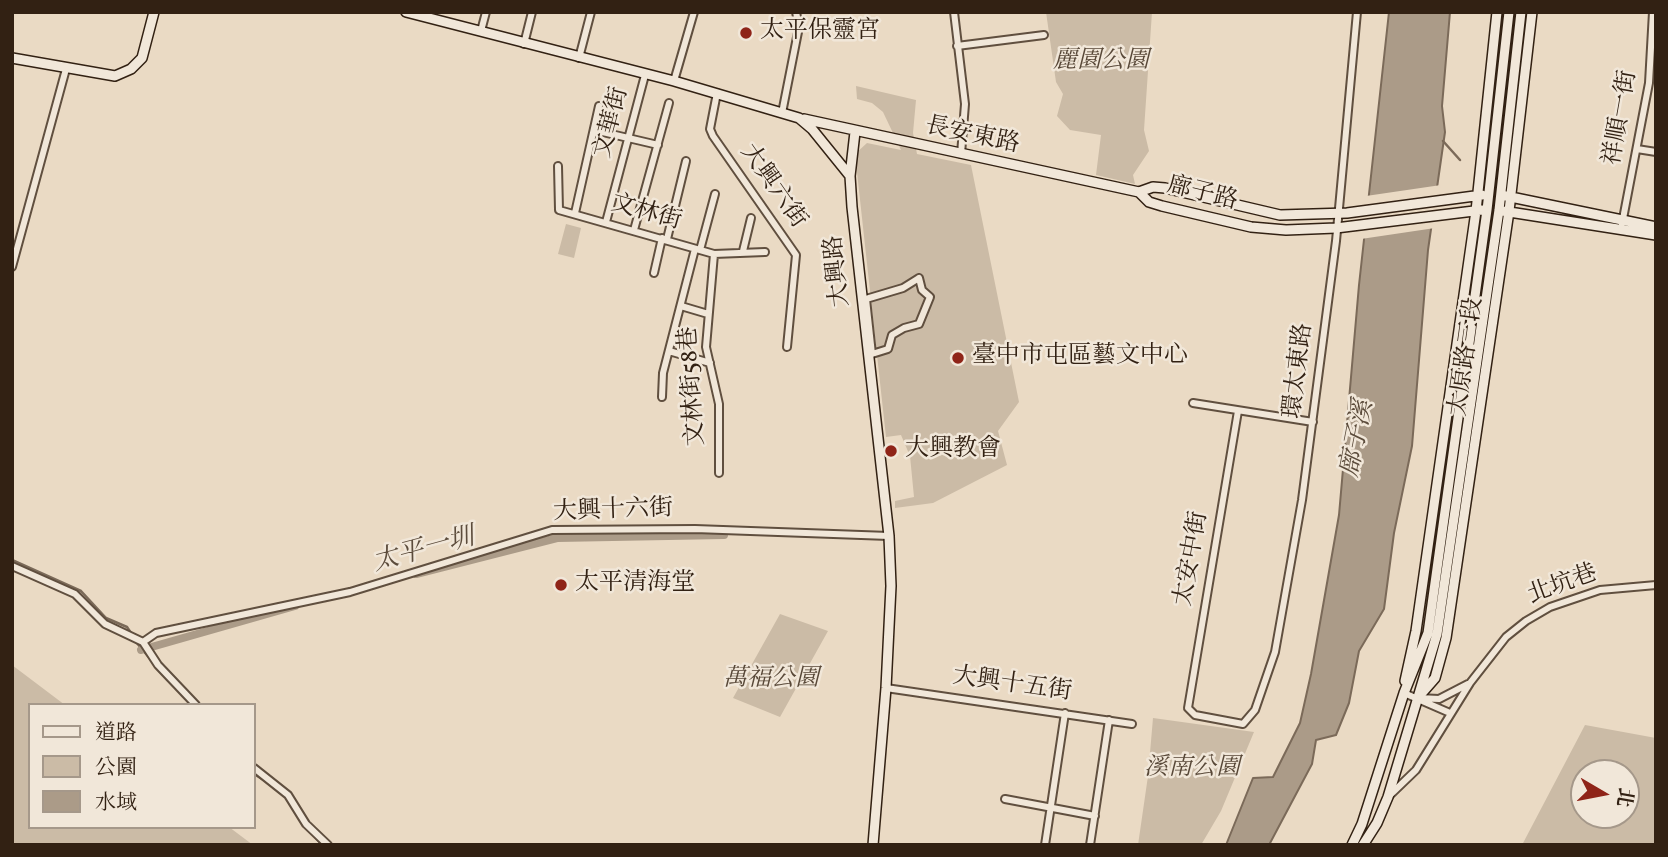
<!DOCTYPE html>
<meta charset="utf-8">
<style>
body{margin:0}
#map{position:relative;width:1668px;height:857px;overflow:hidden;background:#eadac4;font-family:Vollkorn,"Noto Serif TC",serif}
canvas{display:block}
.frame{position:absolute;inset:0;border:14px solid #322113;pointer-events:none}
.legend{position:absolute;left:28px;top:703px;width:228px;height:126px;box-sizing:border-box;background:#f1e7d9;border:2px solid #a5988a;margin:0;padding:9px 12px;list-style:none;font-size:21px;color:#322113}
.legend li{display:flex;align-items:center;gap:14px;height:35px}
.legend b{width:35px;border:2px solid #a5988a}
.north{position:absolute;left:1570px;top:759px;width:70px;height:70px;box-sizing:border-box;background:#f1e7d9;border:2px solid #a5988a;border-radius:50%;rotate:100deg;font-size:19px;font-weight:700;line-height:28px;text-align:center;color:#322113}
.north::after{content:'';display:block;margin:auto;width:24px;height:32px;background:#8f2418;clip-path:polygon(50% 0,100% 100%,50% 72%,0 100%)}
</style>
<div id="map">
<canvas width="1668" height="857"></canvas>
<div class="frame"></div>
<ul class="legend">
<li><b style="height:9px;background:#f1e7d9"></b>道路</li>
<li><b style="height:19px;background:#cbbba6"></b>公園</li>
<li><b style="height:19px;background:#ab9b88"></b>水域</li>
</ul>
<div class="north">北</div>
</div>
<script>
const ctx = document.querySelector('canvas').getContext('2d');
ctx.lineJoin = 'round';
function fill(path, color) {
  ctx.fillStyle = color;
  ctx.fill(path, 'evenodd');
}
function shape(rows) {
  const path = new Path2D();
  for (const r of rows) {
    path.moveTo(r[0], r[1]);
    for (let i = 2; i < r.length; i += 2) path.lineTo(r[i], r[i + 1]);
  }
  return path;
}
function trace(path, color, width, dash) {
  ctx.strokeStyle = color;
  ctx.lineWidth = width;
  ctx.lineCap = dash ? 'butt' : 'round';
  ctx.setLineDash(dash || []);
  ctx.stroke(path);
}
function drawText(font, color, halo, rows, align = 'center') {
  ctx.font = font + ' Vollkorn,"Noto Serif TC",serif';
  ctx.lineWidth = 5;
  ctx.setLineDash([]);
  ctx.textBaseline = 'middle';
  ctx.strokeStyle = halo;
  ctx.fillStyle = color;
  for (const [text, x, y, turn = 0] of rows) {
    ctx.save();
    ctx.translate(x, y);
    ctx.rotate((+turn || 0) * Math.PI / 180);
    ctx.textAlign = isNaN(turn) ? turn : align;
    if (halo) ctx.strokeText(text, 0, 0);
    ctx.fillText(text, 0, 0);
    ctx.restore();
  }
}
fill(shape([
 [1046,12,1152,12,1144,130,1149,151,1133,175,1135,184,1096,175,1101,135,1070,130,1057,116,1063,94,1056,82],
 [856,86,916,100,913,133,917,154,971,165,1019,402,998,431,1007,465,933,503,895,508,895,501,914,497,910,456,901,435,886,437,855,154,867,143,901,150,883,112,872,103,857,99],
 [566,224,581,228,574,258,558,254],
 [780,614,828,631,780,717,733,698],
 [12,665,65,705,30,705,30,827,229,827,253,845,12,845],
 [1153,718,1254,732,1221,811,1201,845,1138,845,1148,776],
 [1585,725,1656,738,1656,845,1522,845],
 [1584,773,1626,773,1626,815,1584,815]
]), '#cbbba6');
const water = shape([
 [1389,12,1450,12,1442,106,1445,132,1428,250,1412,446,1394,533,1384,609,1359,651,1349,703,1336,735,1316,740,1312,764,1269,845,1226,845,1253,778,1273,777,1300,723,1311,674,1339,515,1359,285,1389,12]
]);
fill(water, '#ab9b88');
trace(water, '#7b6a59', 2);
fill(shape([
 [1441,185,1435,228,1361,239,1366,196]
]), '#eadac4');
trace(shape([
 [1443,141,1460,160],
 [12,560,81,591,106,618,127,627,131,633],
 [136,642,152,661],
 [254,774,267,782],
 [315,837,322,845]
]), '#7b6a59', 2.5);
trace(shape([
 [416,574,557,538,724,535],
 [141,650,295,606]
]), '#ab9b88', 8);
const street = shape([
 [954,12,965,104,961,154],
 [481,31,486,12],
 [524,44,532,12],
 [957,46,1044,35],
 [579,58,591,12],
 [674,81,694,12],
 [717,93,710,129,713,136,796,255,787,347],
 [782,113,799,27,796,12],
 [594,130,658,145],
 [1637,149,1656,152],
 [558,166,559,210,714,254,765,252],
 [575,213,599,106],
 [606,222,645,75],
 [1622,224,1649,83,1653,12],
 [634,230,669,103],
 [667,239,686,161],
 [700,250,715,194],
 [743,251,751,218],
 [714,254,706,347,719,404,719,473],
 [12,267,66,69],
 [654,273,662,238],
 [919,278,922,290,930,297,919,324,904,328,892,335,888,349,872,354,866,299,903,288,919,278],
 [681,306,708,314],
 [669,351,710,363],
 [662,397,663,373,695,249],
 [1193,403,1313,422],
 [1238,411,1188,708,1195,715,1243,724,1255,710,1275,652,1302,500,1336,241,1357,12],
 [12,566,75,594,105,624,143,642],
 [143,642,156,633,350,592,552,530,695,529,889,536],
 [143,642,158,665,196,705],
 [886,688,1132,724],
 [1404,693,1450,713],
 [1418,698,1439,699,1468,684],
 [254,768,288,795,306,824,328,845],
 [1389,796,1416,770,1470,683,1506,637,1526,621,1550,607,1600,590,1656,585],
 [1005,799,1095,816],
 [1045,845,1065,713],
 [1090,845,1109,720]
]);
const secondary = shape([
 [406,12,674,81,799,118,812,129,850,176],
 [12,58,115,76,131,69,142,58,154,12],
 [804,119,1139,192],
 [855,132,850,176,852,207,889,536,891,586,886,688,873,845],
 [1139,192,1149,202,1162,206,1251,227,1286,230,1336,228,1482,210],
 [1139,192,1153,187,1165,188,1280,215,1347,213,1482,195],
 [1506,196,1656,227],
 [1503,211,1656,235],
 [1405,681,1416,631,1476,211,1497,12],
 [1421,694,1435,678,1446,638,1509,211,1532,12],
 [1352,845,1362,824,1404,693,1428,633,1487,210,1509,12],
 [1363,845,1377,823,1388,797,1437,634,1499,210,1521,12]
]);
trace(street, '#604f3f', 10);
trace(secondary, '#322113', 12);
trace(street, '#f1e7d9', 6);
trace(secondary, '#f1e7d9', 9);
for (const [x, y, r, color] of [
 [746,33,7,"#8f2418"],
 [958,358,7,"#8f2418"],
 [891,451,7,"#8f2418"],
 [561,585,7,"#8f2418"]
]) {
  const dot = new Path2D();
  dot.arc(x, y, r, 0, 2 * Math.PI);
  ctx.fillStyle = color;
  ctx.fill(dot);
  trace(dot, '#f1e7d9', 2.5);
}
drawText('24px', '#322113', '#f1e7d9', [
 ["太平保靈宮",760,33],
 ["臺中市屯區藝文中心",972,358],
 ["大興教會",905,451],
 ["太平清海堂",575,585]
], 'left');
drawText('italic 24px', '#584838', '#f1e7d9', [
 ["麗園公園",1101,63],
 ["萬福公園",771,681],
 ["溪南公園",1192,770]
]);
drawText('24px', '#322113', '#f1e7d9', [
 ["祥順一街",1622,118,-80],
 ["文華街",613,123,-75],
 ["長安東路",972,137,12],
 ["大興六街",772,187,55],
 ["廍子路",1202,195,14],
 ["文林街",646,214,16],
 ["大興路",839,271,-96],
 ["太原路三段",1468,357,-82],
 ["環太東路",1300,371,-83],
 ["文林街58巷",694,386,-94],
 ["大興十六街",613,512,-2],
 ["太安中街",1193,559,-80],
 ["北坑巷",1563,586,-20],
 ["大興十五街",1012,686,8]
]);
drawText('italic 26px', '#5c4c3c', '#f1e7d9', [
 ["廍子溪",1359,439,-79],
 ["太平一圳",424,552,-15]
]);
</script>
